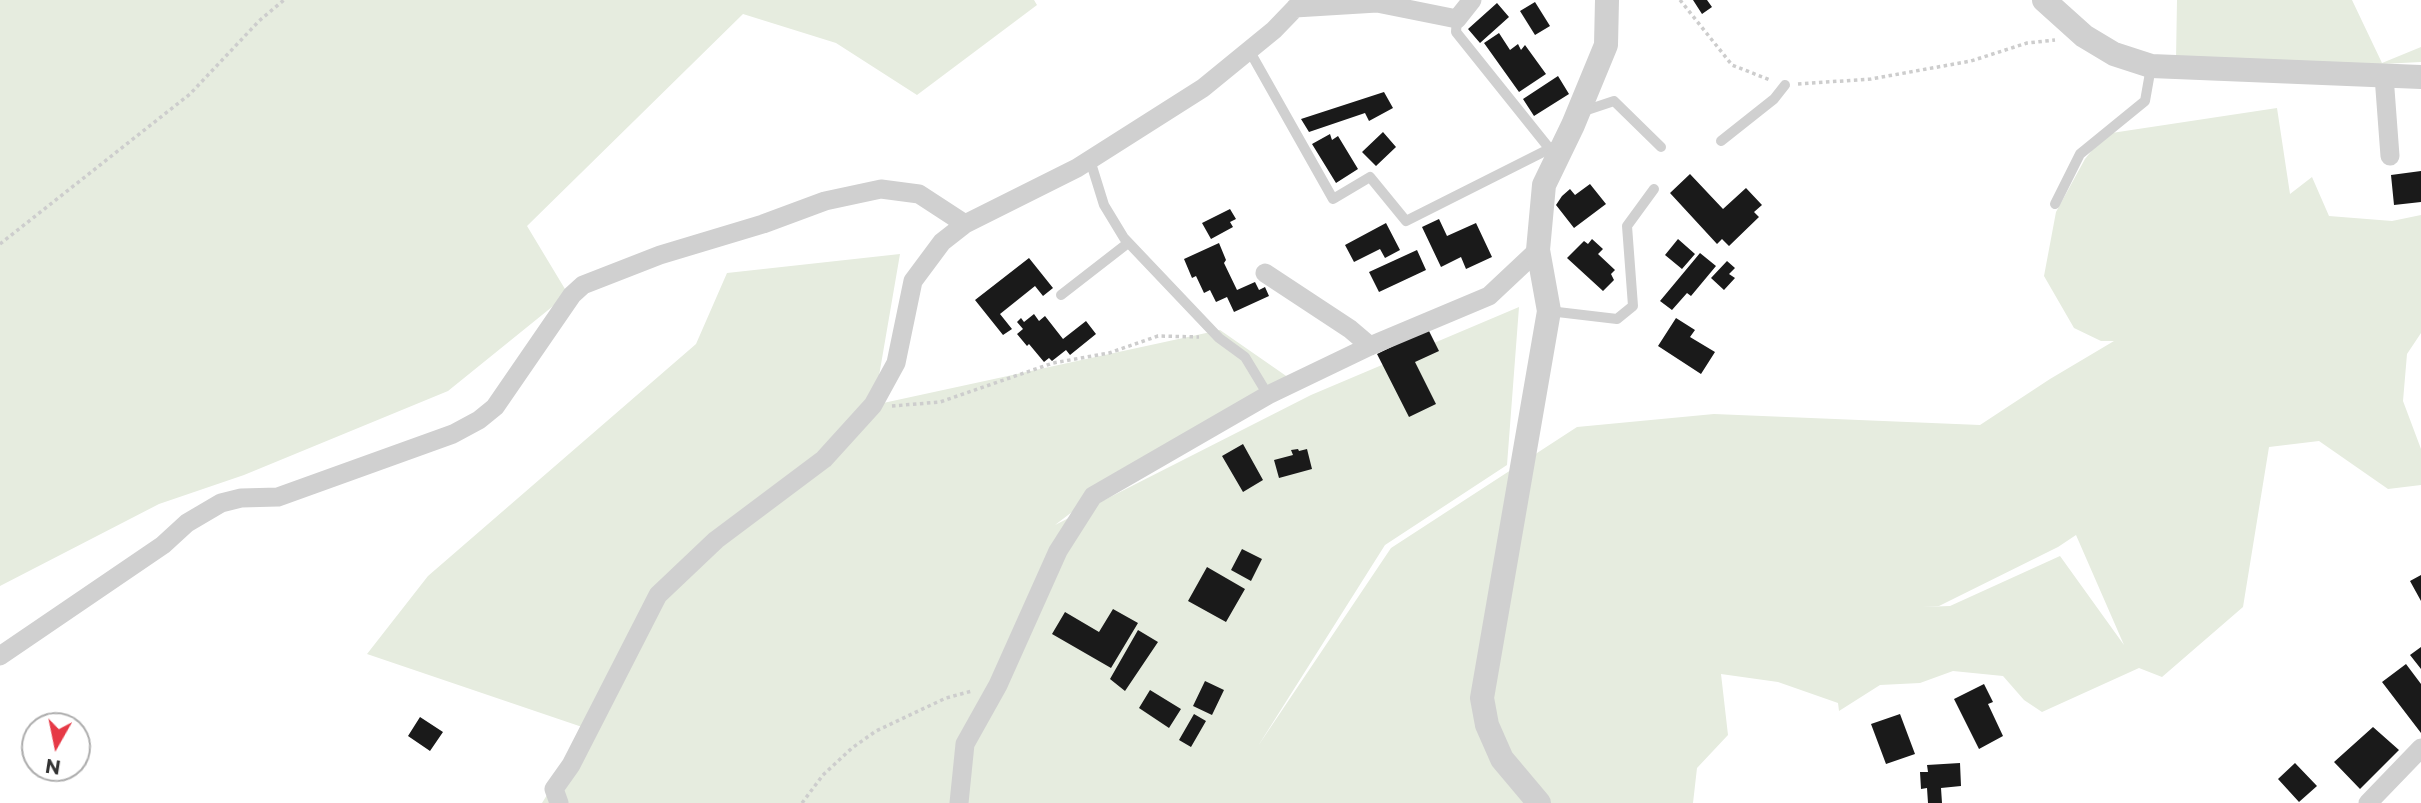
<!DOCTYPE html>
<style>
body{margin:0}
#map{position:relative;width:2421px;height:803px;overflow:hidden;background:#fff;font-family:Montserrat,sans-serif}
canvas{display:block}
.north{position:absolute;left:21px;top:712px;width:70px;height:70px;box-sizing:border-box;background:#fff;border:2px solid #adadad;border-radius:50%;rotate:189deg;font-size:19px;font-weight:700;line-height:28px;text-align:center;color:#333}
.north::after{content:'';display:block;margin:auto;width:24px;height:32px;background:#e63946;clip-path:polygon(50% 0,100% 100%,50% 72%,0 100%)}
</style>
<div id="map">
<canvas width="2421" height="803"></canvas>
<div class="north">N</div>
</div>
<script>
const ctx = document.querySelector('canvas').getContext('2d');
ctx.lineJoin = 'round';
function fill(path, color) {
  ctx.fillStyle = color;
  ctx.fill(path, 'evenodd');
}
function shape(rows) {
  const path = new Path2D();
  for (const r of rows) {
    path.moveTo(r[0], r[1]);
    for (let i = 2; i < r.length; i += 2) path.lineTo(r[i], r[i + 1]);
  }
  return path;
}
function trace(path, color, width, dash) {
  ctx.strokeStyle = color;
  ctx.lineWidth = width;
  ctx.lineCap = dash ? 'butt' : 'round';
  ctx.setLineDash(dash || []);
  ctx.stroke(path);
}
fill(shape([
 [0,0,1034,0,1037,5,917,95,836,43,743,14,527,226,568,294,448,391,244,475,159,504,0,586],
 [2177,0,2352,0,2382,63,2421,47,2421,62,2382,64,2176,60],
 [2277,108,2290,194,2312,177,2329,216,2392,221,2421,215,2421,333,2407,354,2403,401,2421,449,2421,485,2388,489,2319,441,2269,447,2243,607,2162,677,2139,668,2042,712,2024,700,2003,676,1953,671,1920,683,1880,685,1839,711,1838,703,1778,682,1721,674,1728,735,1697,768,1693,803,542,803,588,729,367,654,428,576,696,344,727,273,900,254,874,405,1220,330,1292,380,1093,496,1055,525,1311,395,1519,307,1507,465,1385,545,1258,746,1391,548,1577,427,1714,414,1980,425,2050,379,2114,341,2101,341,2074,328,2044,276,2056,212,2085,159,2105,134],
 [2076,535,2124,645,2060,556,1950,606,1922,607,1939,606,2058,547]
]), '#e6ecdf');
fill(shape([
 [1693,0,1707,0,1712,7,1702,14],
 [1535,2,1550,26,1535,35,1520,11],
 [1497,3,1509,17,1480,43,1468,29],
 [1499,33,1510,50,1518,44,1521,50,1525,45,1546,74,1519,92,1484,43],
 [1558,76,1569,94,1534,116,1523,99],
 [1384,92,1393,108,1369,121,1365,113,1309,132,1301,119],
 [1383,132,1396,147,1376,166,1362,152],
 [1330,134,1332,140,1338,136,1358,169,1336,183,1312,144],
 [2421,171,2421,202,2394,205,2391,175],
 [1690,174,1723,209,1746,188,1762,205,1754,212,1759,217,1729,246,1722,239,1717,244,1670,193],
 [1590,184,1606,204,1574,228,1556,205,1562,196,1570,189,1575,195],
 [1230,209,1236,219,1230,222,1233,227,1211,239,1202,223],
 [1439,219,1447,236,1476,223,1492,257,1466,269,1461,257,1441,267,1422,227],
 [1386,223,1400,250,1385,258,1380,249,1354,262,1345,245],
 [1592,239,1603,249,1598,254,1615,270,1611,274,1614,280,1603,291,1567,258,1584,241,1588,244],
 [1678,239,1695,254,1682,269,1665,255],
 [1219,243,1226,260,1224,263,1237,290,1255,282,1259,290,1265,287,1269,296,1234,312,1227,297,1216,302,1210,290,1204,293,1196,276,1192,278,1184,259],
 [1417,250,1426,270,1379,292,1369,272],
 [1700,253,1716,266,1691,296,1687,293,1672,310,1660,301],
 [1029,258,1053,288,1043,296,1035,286,1000,314,1012,329,1003,335,975,300],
 [1727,261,1735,268,1729,274,1735,278,1724,290,1711,278],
 [1034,314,1039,321,1045,316,1063,339,1086,321,1096,334,1070,355,1066,350,1052,361,1049,358,1044,362,1029,344,1027,346,1017,334,1023,329,1017,322,1021,318,1024,322],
 [1676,318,1695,330,1690,337,1715,352,1701,374,1658,346],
 [1428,329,1439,351,1415,362,1436,404,1409,417,1377,354],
 [1243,444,1263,480,1243,492,1222,456],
 [1298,449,1299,451,1307,449,1312,469,1279,478,1274,460,1293,455,1291,450],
 [1242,549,1262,559,1251,581,1231,570],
 [1207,567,1245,589,1226,622,1188,601],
 [2421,575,2421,601,2410,581],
 [1113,609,1138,623,1111,668,1052,634,1065,612,1099,632],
 [1138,630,1158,642,1125,691,1110,679],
 [2421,647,2421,669,2410,655],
 [2406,664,2421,684,2421,733,2382,682],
 [1205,681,1224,690,1212,715,1193,706],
 [1984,684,1993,702,1988,704,2003,736,1979,749,1954,699],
 [1150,690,1181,709,1169,728,1139,708],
 [1194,714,1206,721,1191,747,1179,740],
 [1900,714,1915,754,1886,764,1871,724],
 [420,717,443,732,430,751,408,736],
 [2373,727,2399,750,2360,789,2334,762],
 [1960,763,1961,786,1941,788,1942,803,1928,803,1927,788,1921,789,1920,772,1928,772,1927,765],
 [2295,763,2317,786,2299,802,2278,779]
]), '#1a1a1a');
trace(shape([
 [1680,0,1732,65,1770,80],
 [1798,84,1871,79,1971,61,2027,43,2055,40],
 [0,244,190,94,259,21,284,0],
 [892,406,940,402,1053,363,1109,353,1158,336,1199,337],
 [802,803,823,775,852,748,876,731,946,698,972,691]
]), '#cdcdcd', 3.5, [3.5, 3.5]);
trace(shape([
 [1457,19,1456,32,1549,148],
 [1249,50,1333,199,1370,177,1406,221,1557,145],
 [1584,111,1614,101,1661,147],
 [1721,141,1774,99,1785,85],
 [1090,160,1104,205,1124,238,1219,338,1245,357,1268,395],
 [2055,204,2080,154,2145,101,2151,67],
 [1061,295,1128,243],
 [1549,311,1617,319,1633,306,1627,226,1654,189]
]), '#d0d0d0', 10);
trace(shape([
 [1295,8,1377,3,1457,19,1472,0],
 [2384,76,2390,156],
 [1265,273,1350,329,1370,346],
 [0,656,163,545,187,523,221,503,241,498,278,497,453,434,479,420,495,407,572,295,583,285,660,255,763,224,825,201,881,189,919,194,965,224],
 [559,803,554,789,571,765,658,595,716,540,824,459,873,405,896,363,913,281,942,242,965,224,1077,168,1203,88,1274,30,1303,0],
 [959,803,965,744,998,685,1058,551,1093,496,1268,395,1370,346,1489,296,1538,250],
 [2368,803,2421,748]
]), '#d0d0d0', 19);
trace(shape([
 [2044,0,2084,36,2114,54,2151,66,2421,77],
 [1539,803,1502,759,1487,725,1482,698,1549,311,1538,250,1544,185,1573,125,1606,45,1607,0]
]), '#d0d0d0', 24);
</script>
